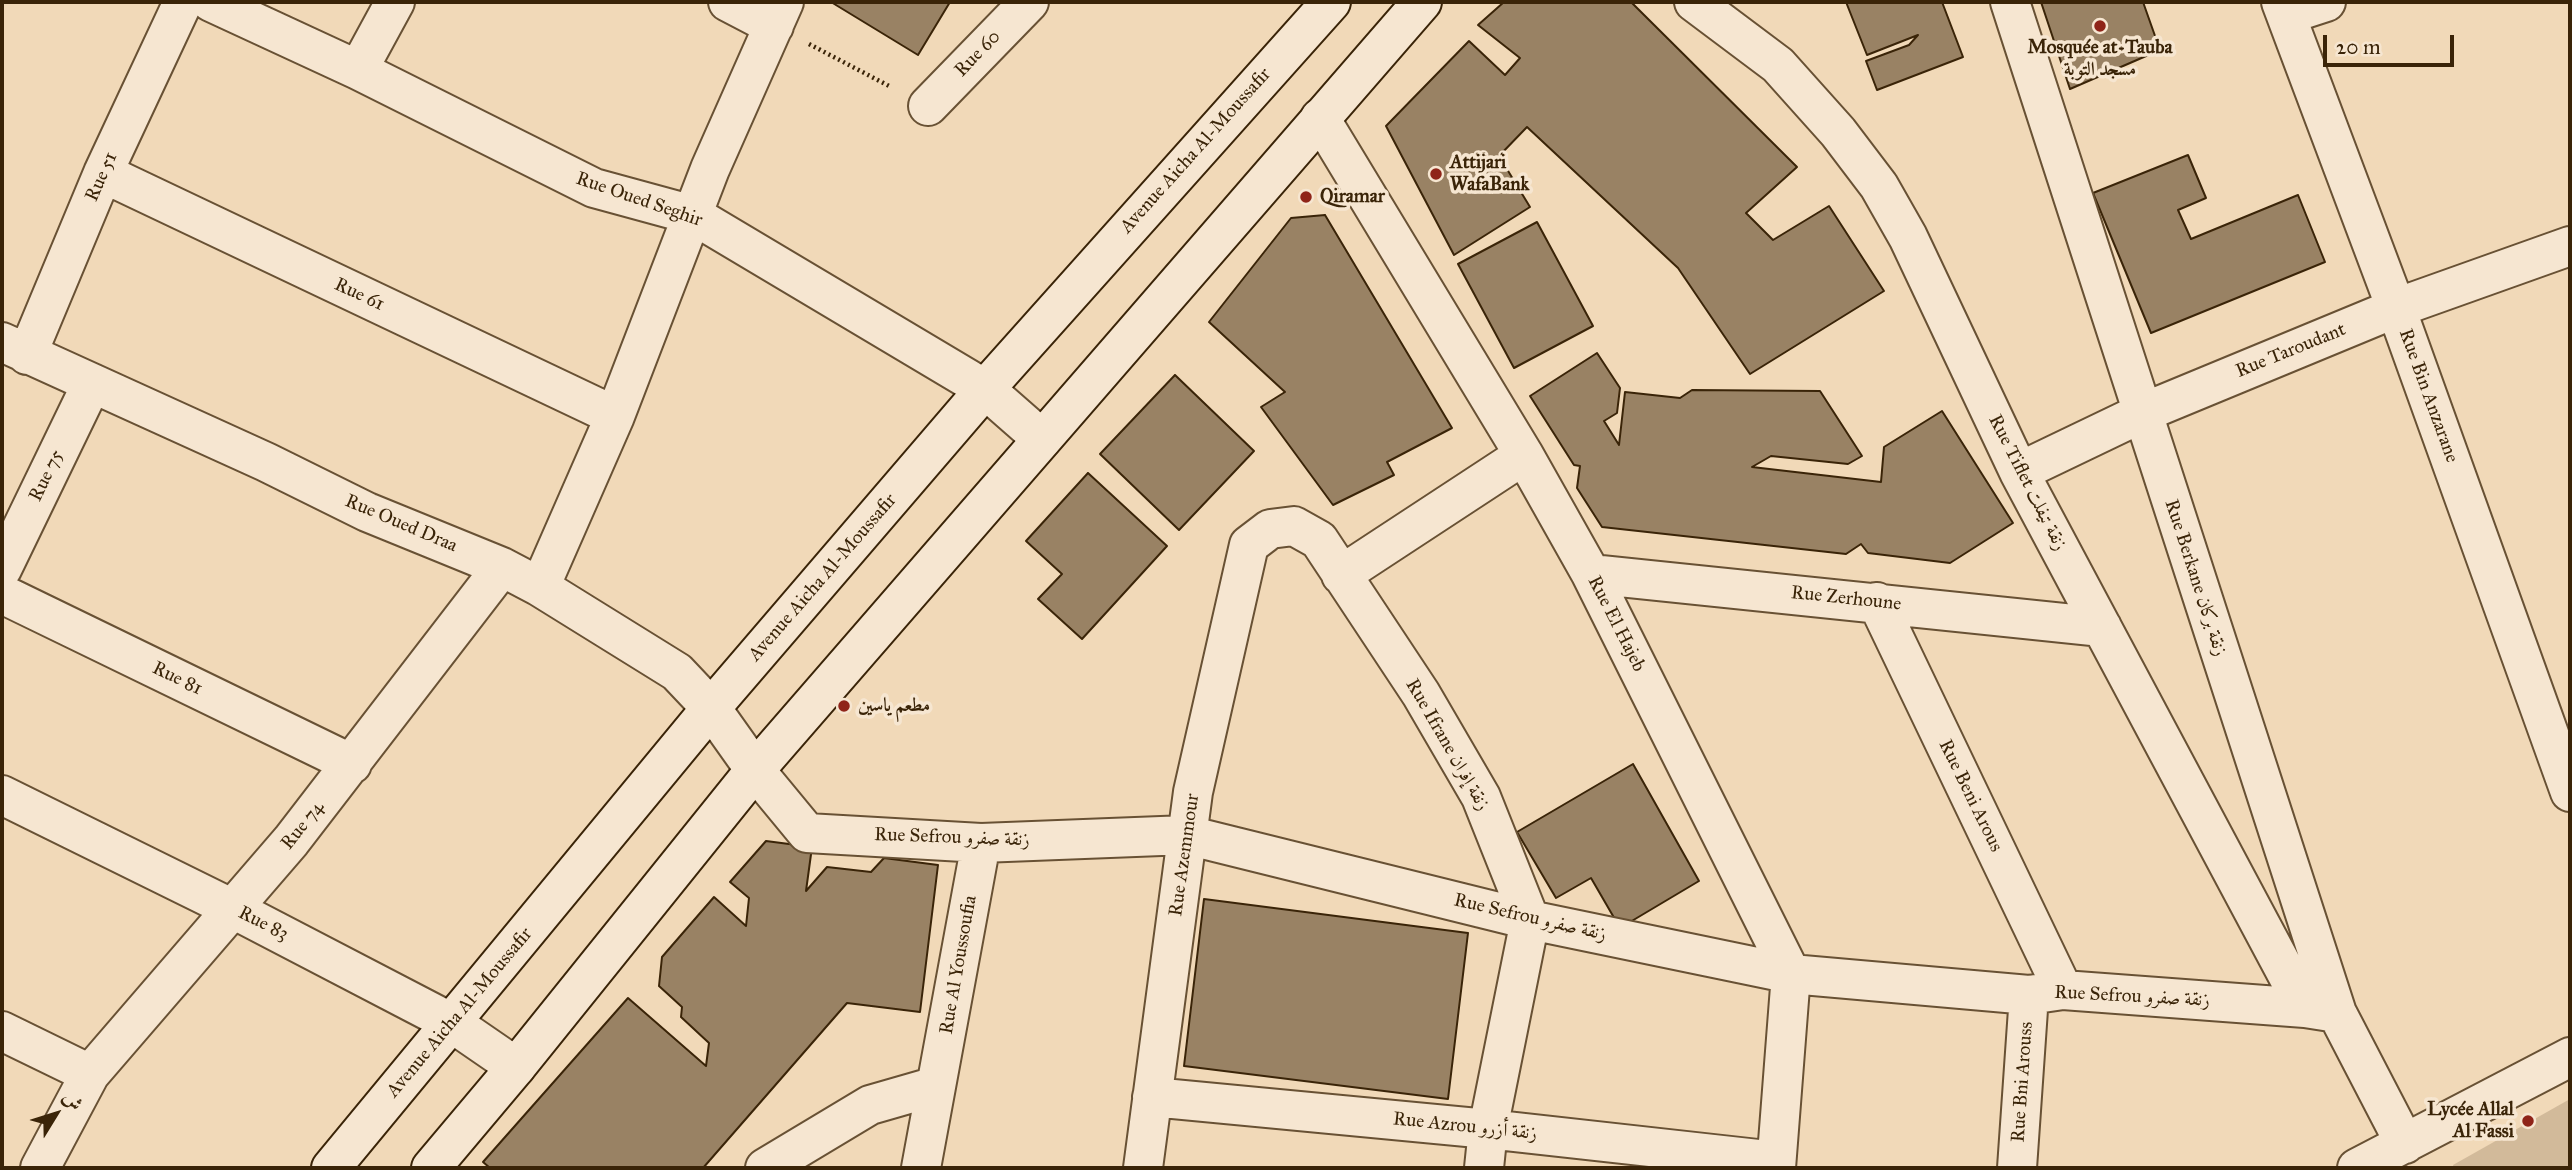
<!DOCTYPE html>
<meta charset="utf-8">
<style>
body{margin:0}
#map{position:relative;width:2572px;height:1170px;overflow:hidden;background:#f1d9b8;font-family:"IM FELL Great Primer",Amiri,serif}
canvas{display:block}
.frame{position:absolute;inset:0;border:4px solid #3a2408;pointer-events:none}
.north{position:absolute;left:21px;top:1079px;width:70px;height:70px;-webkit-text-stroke:5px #f6e6d1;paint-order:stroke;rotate:52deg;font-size:19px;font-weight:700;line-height:28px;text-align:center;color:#3a2408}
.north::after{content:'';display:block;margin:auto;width:24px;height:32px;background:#3a2408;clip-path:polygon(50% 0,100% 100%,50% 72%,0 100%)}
.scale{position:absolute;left:2323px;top:35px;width:131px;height:32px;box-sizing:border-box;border:4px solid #3a2408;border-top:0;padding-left:9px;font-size:21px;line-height:24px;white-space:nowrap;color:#3a2408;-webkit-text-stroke:5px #f6e6d1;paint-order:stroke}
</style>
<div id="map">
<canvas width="2572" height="1170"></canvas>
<div class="frame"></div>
<div class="north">ش</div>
<div class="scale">20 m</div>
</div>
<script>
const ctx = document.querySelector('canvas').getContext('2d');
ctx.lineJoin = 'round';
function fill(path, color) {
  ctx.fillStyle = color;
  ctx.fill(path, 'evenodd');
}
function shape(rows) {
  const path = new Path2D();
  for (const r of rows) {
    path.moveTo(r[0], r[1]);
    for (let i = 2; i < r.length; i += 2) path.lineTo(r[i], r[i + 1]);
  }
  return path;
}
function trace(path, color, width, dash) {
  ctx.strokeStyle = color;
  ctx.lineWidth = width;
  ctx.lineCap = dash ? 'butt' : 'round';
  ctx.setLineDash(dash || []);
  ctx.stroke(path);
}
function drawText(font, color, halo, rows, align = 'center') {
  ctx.font = font + ' "IM FELL Great Primer",Amiri,serif';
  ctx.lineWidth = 7;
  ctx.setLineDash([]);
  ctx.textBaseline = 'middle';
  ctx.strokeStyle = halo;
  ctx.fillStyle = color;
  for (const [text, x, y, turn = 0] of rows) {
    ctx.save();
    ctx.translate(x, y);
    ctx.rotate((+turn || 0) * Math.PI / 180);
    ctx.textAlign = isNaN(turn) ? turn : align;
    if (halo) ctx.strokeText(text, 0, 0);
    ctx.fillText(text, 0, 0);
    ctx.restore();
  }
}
fill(shape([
 [2570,1099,2570,1168,2454,1168,2453,1165]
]), '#d2ba9a');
const building = shape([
 [831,2,950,2,918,55,831,2],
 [1504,2,1631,2,1797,167,1746,213,1773,240,1829,206,1884,291,1750,374,1678,268,1527,127,1499,156,1530,207,1454,255,1386,126,1469,41,1505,75,1520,58,1478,25,1504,2],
 [1846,2,1942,2,1963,57,1877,90,1866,61,1909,45,1918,35,1867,55,1846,2],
 [2041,2,2143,2,2160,50,2070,89,2041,2],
 [2188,155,2206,198,2178,210,2191,239,2298,195,2325,262,2151,333,2093,193,2188,155],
 [1325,215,1452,428,1387,462,1394,475,1333,505,1261,407,1285,392,1209,322,1291,218,1325,215],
 [1537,222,1593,326,1514,368,1458,264,1537,222],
 [1597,353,1620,388,1617,413,1604,421,1619,445,1625,392,1680,398,1692,390,1820,391,1862,456,1848,464,1771,456,1752,467,1881,482,1884,447,1942,411,2013,523,1950,563,1868,553,1861,544,1846,554,1602,527,1577,488,1580,466,1574,465,1530,396,1597,353],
 [1175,375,1254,451,1179,530,1100,454,1175,375],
 [1088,473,1167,546,1082,639,1038,599,1062,574,1026,541,1088,473],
 [1633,764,1699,881,1620,928,1591,878,1556,898,1517,832,1633,764],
 [766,841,812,847,806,891,827,867,871,872,884,858,938,865,920,1012,847,1003,703,1168,490,1168,483,1162,628,998,706,1066,709,1043,681,1017,682,1007,659,986,662,957,714,897,746,926,749,898,730,882,766,841],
 [1204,899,1468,933,1448,1099,1184,1066,1204,899]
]);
fill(building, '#998264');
trace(building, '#3a2408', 2);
const street = shape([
 [211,2,358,70,594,188,693,215,985,389,1042,439],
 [728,2,774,26],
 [1694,2,1778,65,1838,132,1879,186,1908,237,2019,472,2305,1008],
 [2010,2,2337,1013,2405,1144],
 [2281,2,2396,308,2570,792],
 [2286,15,2326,2],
 [358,70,395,2],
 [928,106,1029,2],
 [1320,118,1524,455,1591,574,1791,974,1776,1168],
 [103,173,615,416],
 [2,342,266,462,367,512,502,567,540,587,677,672,711,708,755,770,807,833,981,843,1187,835,1530,920,1791,974,2029,995,2063,990,2305,1008,2337,1013],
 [27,355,103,173,183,2],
 [2019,472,2142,413,2396,308,2570,246],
 [2,569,92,383],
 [1591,574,2102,627],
 [1341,575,1524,455],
 [540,587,615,416,710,169,784,2],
 [2,594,352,764],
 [1877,602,2063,990],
 [2,795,233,909,452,1023,516,1067],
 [2,1031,90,1074],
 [1152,1097,1488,1129,1776,1161],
 [40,1168,90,1074,291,841,502,567],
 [765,1168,870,1105,936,1086],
 [921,1168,981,843],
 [1143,1168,1193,792,1249,545,1270,529,1294,526,1319,540,1421,694,1481,797,1530,920,1488,1129,1484,1168],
 [2017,1168,2029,995],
 [2357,1168,2570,1057]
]);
const secondary = shape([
 [331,1168,711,708,985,389,1331,2],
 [431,1168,516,1067,755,770,1422,2]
]);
trace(street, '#685134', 42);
trace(secondary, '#3a2408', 42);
trace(shape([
 [809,44,891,87]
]), '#3a2408', 4.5, [2, 3.5]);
trace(street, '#f6e6d1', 38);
trace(secondary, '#f6e6d1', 38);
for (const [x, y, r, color] of [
 [2100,26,7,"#8f2418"],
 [1436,174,7,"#8f2418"],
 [1306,197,7,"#8f2418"],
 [844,706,7,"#8f2418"],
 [2528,1121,7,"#8f2418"]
]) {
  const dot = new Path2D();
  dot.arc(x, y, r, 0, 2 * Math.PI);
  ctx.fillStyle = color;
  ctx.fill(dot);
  trace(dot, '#f6e6d1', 2.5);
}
drawText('bold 19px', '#3a2408', '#f6e6d1', [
 ["Mosquée at-Tauba",2100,48,"center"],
 ["مسجد التوبة",2100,70,"center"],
 ["Attijari",1450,163],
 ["WafaBank",1450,185],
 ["Qiramar",1320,197],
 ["مطعم ياسين",858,706],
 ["Lycée Allal",2514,1110,"right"],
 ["Al Fassi",2514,1132,"right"]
], 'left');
drawText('19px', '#3a2408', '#f6e6d1', [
 ["Rue 60",978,54,-46],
 ["Avenue Aicha Al-Moussafir",1196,151,-48],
 ["Rue 51",102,177,-66],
 ["Rue Oued Seghir",639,200,19],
 ["Rue 61",359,295,25],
 ["Rue Taroudant",2291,351,-22],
 ["Rue Bin Anzarane",2428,396,70],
 ["Rue 75",47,476,-64],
 ["Rue Tiflet زنقة تيفلت",2027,483,63],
 ["Rue Oued Draa",401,524,23],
 ["Avenue Aicha Al-Moussafir",823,578,-49],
 ["Rue Berkane زنقة بركان",2195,578,72],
 ["Rue Zerhoune",1846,599,6],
 ["Rue El Hajeb",1616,624,63],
 ["Rue 81",177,679,26],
 ["Rue Ifrane زنقة إفران",1447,745,60],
 ["Rue Beni Arous",1970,796,64],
 ["Rue 74",303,826,-51],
 ["Rue Sefrou زنقة صفرو",952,838,2],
 ["Rue Azemmour",1185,855,-82],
 ["Rue Sefrou زنقة صفرو",1530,918,13],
 ["Rue 83",263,924,27],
 ["Rue Al Youssoufia",959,965,-80],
 ["Rue Sefrou زنقة صفرو",2132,997,3],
 ["Avenue Aicha Al-Moussafir",460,1013,-50],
 ["Rue Bni Arouss",2023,1082,-86],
 ["Rue Azrou زنقة أزرو",1465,1127,6]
]);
</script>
